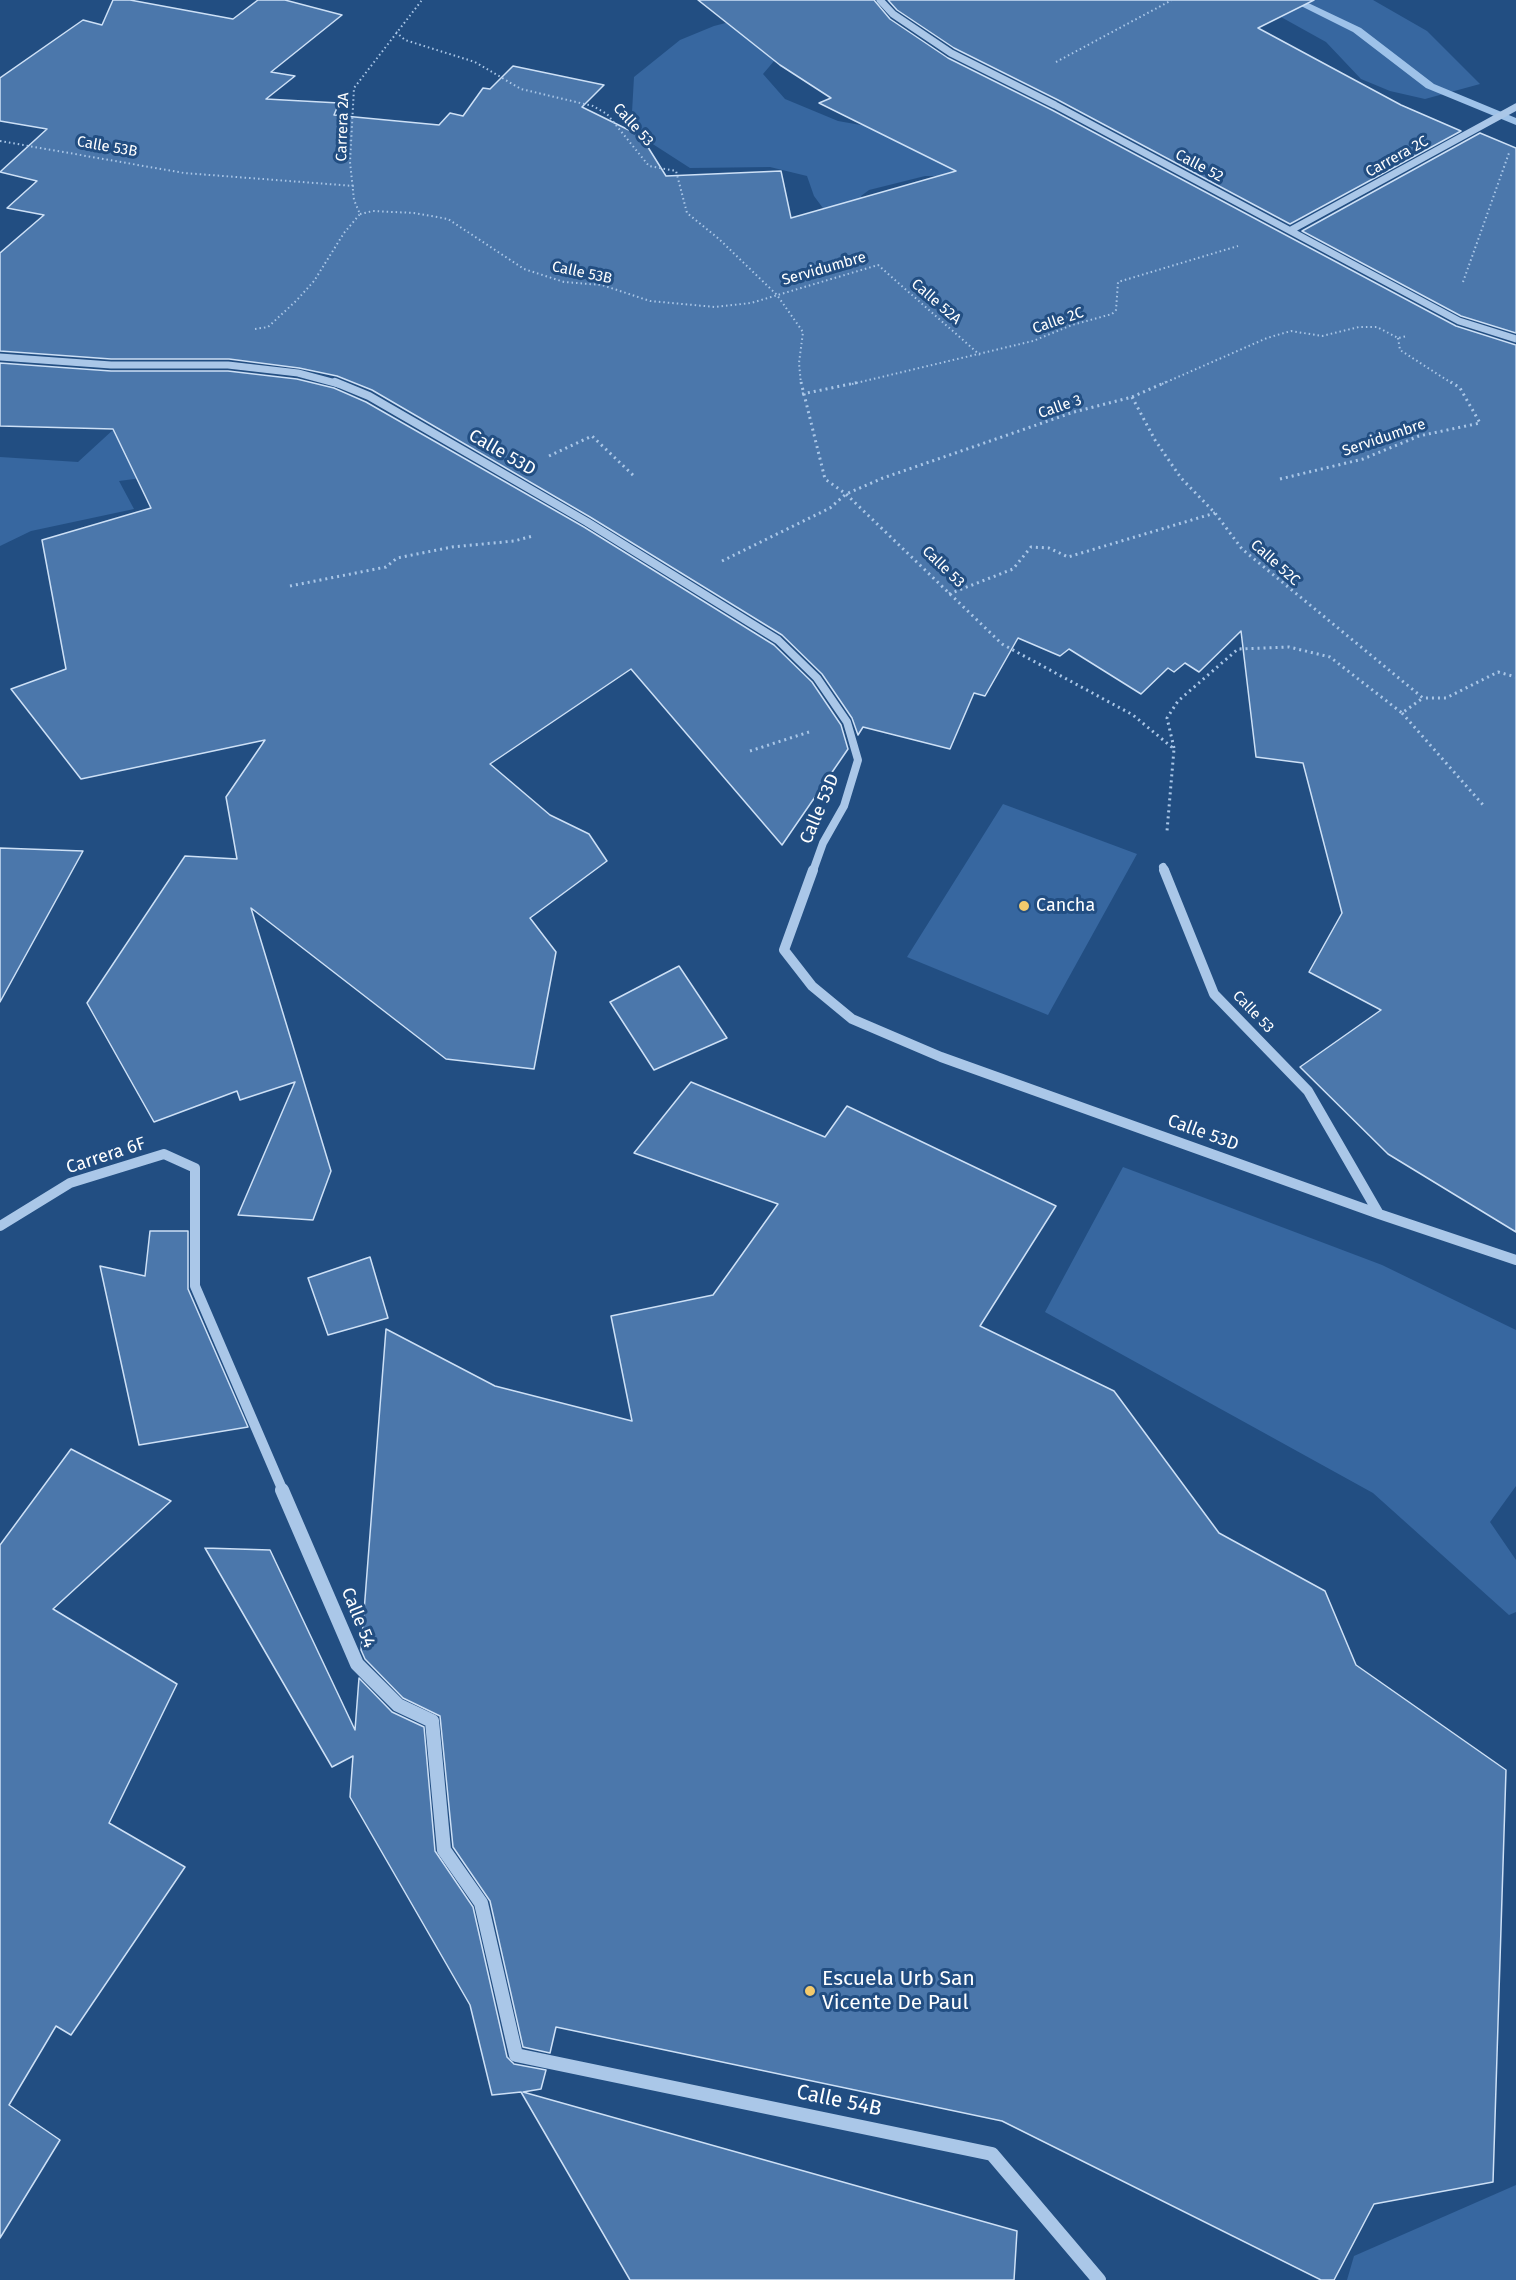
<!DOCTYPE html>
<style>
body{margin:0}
canvas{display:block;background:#224e82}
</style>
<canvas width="1516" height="2280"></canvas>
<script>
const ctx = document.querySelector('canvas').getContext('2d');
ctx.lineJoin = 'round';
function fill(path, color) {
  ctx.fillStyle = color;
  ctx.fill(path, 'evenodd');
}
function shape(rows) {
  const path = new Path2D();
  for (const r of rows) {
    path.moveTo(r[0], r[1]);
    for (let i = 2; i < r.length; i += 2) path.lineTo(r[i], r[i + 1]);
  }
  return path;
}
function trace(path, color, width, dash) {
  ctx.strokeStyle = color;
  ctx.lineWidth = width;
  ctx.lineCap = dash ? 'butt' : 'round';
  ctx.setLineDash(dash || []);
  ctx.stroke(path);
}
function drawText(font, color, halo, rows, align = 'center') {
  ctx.font = font + ' "Fira Sans",sans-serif';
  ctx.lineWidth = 6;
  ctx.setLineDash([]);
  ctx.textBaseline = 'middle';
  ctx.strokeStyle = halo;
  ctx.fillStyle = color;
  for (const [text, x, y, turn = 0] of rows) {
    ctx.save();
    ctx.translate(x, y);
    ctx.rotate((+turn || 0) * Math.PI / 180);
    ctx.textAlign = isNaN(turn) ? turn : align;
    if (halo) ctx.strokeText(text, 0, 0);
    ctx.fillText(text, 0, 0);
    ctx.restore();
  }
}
fill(shape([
 [1258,0,1373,0,1427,31,1480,84,1425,99,1390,91,1361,79,1326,42,1281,17],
 [753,16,791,41,763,74,785,99,838,121,883,129,984,169,948,176,925,176,869,190,861,196,867,206,843,235,814,196,807,176,770,167,690,168,631,130,634,77,680,40,714,26],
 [126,418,194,471,119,481,134,509,31,531,0,546,0,457,78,462],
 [1003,804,1137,854,1048,1015,907,957],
 [1123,1167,1382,1265,1516,1330,1516,1486,1490,1522,1516,1560,1516,1612,1509,1615,1373,1493,1045,1312],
 [1516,2185,1516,2280,1347,2280,1354,2256]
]), '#3767a0');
fill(shape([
 [1289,0,1302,0,1361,28,1434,84,1516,118,1516,125,1426,88,1353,32,1289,0]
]), '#9ec2e9');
const building = shape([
 [113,0,130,0,233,19,258,0,285,0,342,15,271,72,295,76,266,99,339,103,334,115,439,125,450,113,463,116,483,88,490,89,513,66,604,85,582,107,641,136,666,176,781,171,791,218,956,171,819,103,831,98,780,65,698,0,874,0,890,19,948,58,1052,110,1456,326,1516,345,1516,1232,1388,1154,1300,1067,1381,1010,1309,972,1342,913,1303,763,1256,757,1241,631,1199,672,1185,663,1174,672,1168,668,1141,694,1069,649,1060,656,1018,638,985,696,974,693,950,749,863,727,858,735,852,718,822,674,782,635,590,517,372,390,337,376,299,368,229,359,111,359,0,351,0,253,44,215,7,208,37,181,0,172,47,129,0,121,0,78,83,20,102,25,113,0],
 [888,0,1314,0,1258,28,1401,105,1461,131,1290,224,1058,100,954,48,897,10,888,0],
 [1480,133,1516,148,1516,333,1461,316,1302,231,1480,133],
 [0,363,111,371,228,371,297,379,334,388,366,402,584,527,774,645,812,682,841,725,848,749,782,845,631,669,490,764,550,815,589,834,607,861,530,918,556,952,534,1069,446,1059,251,908,331,1171,313,1220,238,1215,295,1082,240,1100,237,1091,154,1122,87,1003,185,856,237,859,226,797,265,740,81,779,11,689,66,669,42,540,151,508,113,429,0,426,0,363],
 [0,848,83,851,0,1002,0,848],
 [679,966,727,1038,654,1070,610,1002,679,966],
 [691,1082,825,1137,847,1106,1056,1206,980,1326,1114,1391,1219,1533,1325,1591,1356,1665,1506,1770,1493,2182,1374,2204,1334,2280,1321,2280,1002,2121,556,2027,550,2053,523,2047,490,1901,453,1847,440,1716,403,1698,365,1659,361,1650,386,1329,495,1386,632,1421,611,1316,713,1295,778,1204,634,1153,691,1082],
 [150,1231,188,1231,188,1289,248,1427,139,1445,100,1266,145,1276,150,1231],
 [370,1257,388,1318,328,1335,308,1278,370,1257],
 [71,1449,171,1501,53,1609,177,1684,109,1823,185,1867,71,2035,56,2026,9,2105,60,2140,0,2238,0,1545,71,1449],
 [205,1548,270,1550,355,1730,359,1678,392,1712,424,1727,435,1851,473,1907,507,2057,514,2064,546,2070,541,2089,523,2092,1017,2231,1014,2280,630,2280,521,2092,492,2095,470,2005,350,1797,353,1756,332,1767,205,1548]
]);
fill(building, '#4b77ab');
trace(building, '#cde0f6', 1.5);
trace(shape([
 [396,32,405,40,475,62,521,89,593,106,607,114,649,166,676,171,687,213,719,239,777,295,803,332,799,363,801,384],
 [1056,62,1172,0],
 [0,141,184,173,354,186],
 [360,214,373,211,414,213,448,219,524,269,564,282,602,285,650,301,715,307,751,303,878,265,980,355],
 [1463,282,1509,153],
 [255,329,268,327,296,301,314,281,344,233,360,214,354,200,350,162,354,88,422,0],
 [1398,338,1400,350,1453,384],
 [852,384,1033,341,1072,325,1112,314,1116,310,1118,282,1238,246],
 [1162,384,1267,338,1291,331,1322,336,1359,327,1377,327,1398,338,1407,336]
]), '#aac7e8', 2, [1.5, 3]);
trace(shape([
 [801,382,825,479,846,494,1002,644,1133,715,1174,749,1167,831],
 [802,394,860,382],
 [1132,397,1155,440,1181,478,1215,513,1242,549,1423,698,1446,698,1498,672,1516,677],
 [549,456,592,436,635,477],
 [1280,479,1363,459,1419,436,1480,423,1460,388,1451,382],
 [722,561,830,508,846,494,883,478,1074,412,1132,397,1166,382],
 [290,586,386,567,397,558,452,547,514,541,533,536],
 [949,594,1013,569,1031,547,1049,548,1068,557,1215,513],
 [1402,713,1484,806],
 [1174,748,1167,718,1178,701,1238,649,1289,647,1330,657,1402,713,1423,698],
 [750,751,809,732]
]), '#aac7e8', 3, [2, 4]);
trace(shape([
 [880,0,893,14,951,53,1055,105,1459,321,1516,339],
 [1291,230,1516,107],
 [0,357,111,365,228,365,298,373,339,384]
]), '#aac7e8', 7);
trace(shape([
 [335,382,369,396,587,522,778,640,817,678,847,722,858,760,844,806,823,843,813,871],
 [1163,867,1165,871]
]), '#aac7e8', 8);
trace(shape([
 [813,870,784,950,812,986,852,1019,941,1057,1379,1214,1516,1260],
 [1164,870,1214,994,1308,1091,1379,1214],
 [0,1226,70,1183,164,1154,195,1168,195,1286,283,1491]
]), '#aac7e8', 10);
trace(shape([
 [282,1490,357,1664,398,1705,432,1721,444,1850,481,1903,516,2055,992,2154,1099,2280]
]), '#aac7e8', 14);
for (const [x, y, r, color] of [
 [1024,906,6,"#f3ca6c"],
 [810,1991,6,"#f3ca6c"]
]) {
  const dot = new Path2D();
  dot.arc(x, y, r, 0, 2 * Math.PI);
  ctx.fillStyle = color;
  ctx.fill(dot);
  trace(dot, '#224e82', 2);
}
drawText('15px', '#fff', '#224e82', [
 ["Calle 53",633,125,48],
 ["Carrera 2A",343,127,-88],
 ["Calle 53B",107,147,10],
 ["Carrera 2C",1397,157,-29],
 ["Calle 52",1199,166,28],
 ["Servidumbre",824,269,-16],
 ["Calle 53B",582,273,12],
 ["Calle 52A",936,302,41],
 ["Calle 2C",1058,321,-19],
 ["Calle 3",1060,407,-19],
 ["Servidumbre",1384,438,-19],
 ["Calle 52C",1275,563,42],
 ["Calle 53",943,567,44],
 ["Calle 53",1253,1012,46]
]);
drawText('18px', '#fff', '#224e82', [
 ["Calle 53D",502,453,30],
 ["Calle 53D",820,809,-67],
 ["Calle 53D",1203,1133,20],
 ["Carrera 6F",106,1156,-18],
 ["Calle 54",358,1618,68]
]);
drawText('18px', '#fff', '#224e82', [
 ["Cancha",1036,906]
], 'left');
drawText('21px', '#fff', '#224e82', [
 ["Escuela Urb San",822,1979],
 ["Vicente De Paul",822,2003]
], 'left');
drawText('21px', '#fff', '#224e82', [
 ["Calle 54B",839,2101,12]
]);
</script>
